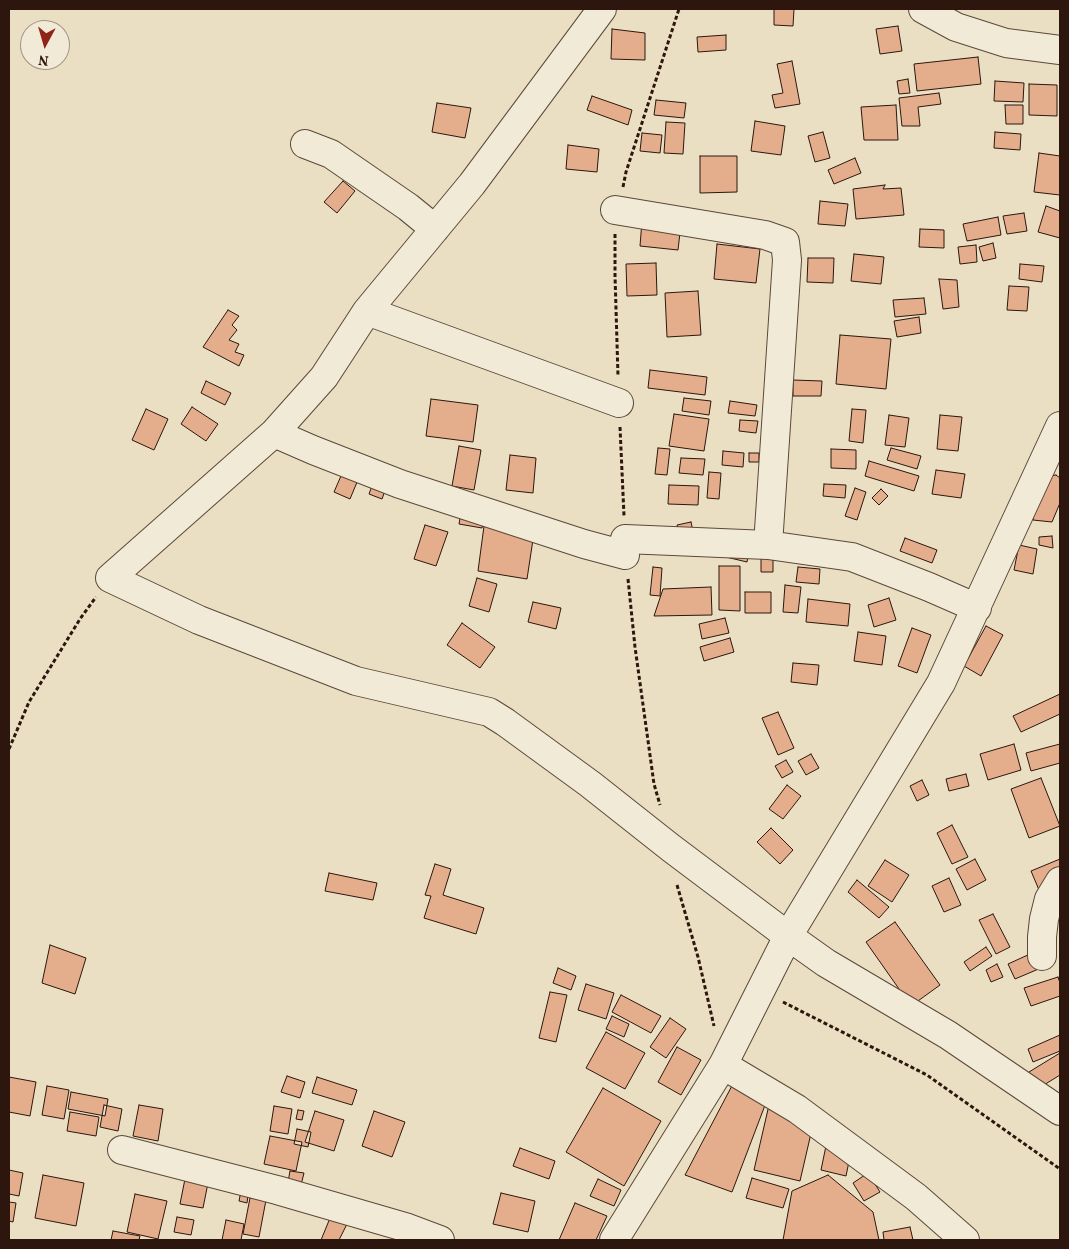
<!DOCTYPE html>
<style>
body{margin:0}
#map{position:relative;width:1069px;height:1249px;overflow:hidden;background:#eadfc2;font-family:Vollkorn,serif}
canvas{display:block}
.frame{position:absolute;inset:0;border:10px solid #2c160d;pointer-events:none}
.north{position:absolute;left:20px;top:20px;width:50px;height:50px;box-sizing:border-box;background:#f1ead7;border:1px solid #a29586;border-radius:50%;rotate:186deg;font-size:14px;font-weight:700;line-height:20px;text-align:center;color:#2c160d}
.north::after{content:'';display:block;margin:auto;width:18px;height:22px;background:#8f2418;clip-path:polygon(50% 0,100% 100%,50% 72%,0 100%)}
</style>
<div id="map">
<canvas width="1069" height="1249"></canvas>
<div class="frame"></div>
<div class="north">N</div>
</div>
<script>
const ctx = document.querySelector('canvas').getContext('2d');
ctx.lineJoin = 'round';
function fill(path, color) {
  ctx.fillStyle = color;
  ctx.fill(path, 'evenodd');
}
function shape(rows) {
  const path = new Path2D();
  for (const r of rows) {
    path.moveTo(r[0], r[1]);
    for (let i = 2; i < r.length; i += 2) path.lineTo(r[i], r[i + 1]);
  }
  return path;
}
function trace(path, color, width, dash) {
  ctx.strokeStyle = color;
  ctx.lineWidth = width;
  ctx.lineCap = dash ? 'butt' : 'round';
  ctx.setLineDash(dash || []);
  ctx.stroke(path);
}
const building = shape([
 [774,9,794,9,793,26,774,25,774,9],
 [898,26,902,51,880,54,876,29,898,26],
 [612,29,645,33,645,60,611,59,612,29],
 [726,35,726,50,698,52,697,37,726,35],
 [978,57,981,84,917,91,914,64,978,57],
 [792,61,800,104,775,108,772,95,783,93,777,64,792,61],
 [908,79,910,93,899,94,897,81,908,79],
 [995,81,1024,83,1023,102,994,101,995,81],
 [1029,84,1057,85,1057,116,1029,115,1029,84],
 [939,93,941,104,918,107,920,126,902,126,899,98,939,93],
 [592,96,632,110,628,125,587,110,592,96],
 [656,100,686,103,684,118,654,115,656,100],
 [437,103,471,108,465,138,432,132,437,103],
 [896,105,898,140,864,140,861,107,896,105],
 [1005,105,1023,105,1023,124,1006,124,1005,105],
 [755,121,785,126,781,155,751,151,755,121],
 [666,122,685,123,683,154,664,153,666,122],
 [823,132,830,158,815,162,808,136,823,132],
 [995,132,1021,134,1020,150,994,148,995,132],
 [642,133,662,135,660,153,640,151,642,133],
 [568,145,599,149,597,172,566,169,568,145],
 [1039,153,1060,156,1060,195,1034,192,1039,153],
 [700,156,737,156,737,192,700,193,700,156],
 [855,158,861,173,834,184,828,170,855,158],
 [343,181,355,191,337,213,324,202,343,181],
 [885,185,883,189,901,188,904,215,856,219,853,189,885,185],
 [820,201,848,204,845,226,818,224,820,201],
 [1046,206,1060,211,1060,238,1038,232,1046,206],
 [1024,213,1027,231,1007,234,1003,216,1024,213],
 [998,217,1001,235,967,241,963,224,998,217],
 [642,221,681,224,678,250,640,246,642,221],
 [920,229,944,230,944,248,919,247,920,229],
 [993,243,996,258,983,261,979,247,993,243],
 [717,244,760,249,756,283,714,279,717,244],
 [976,245,977,262,960,264,958,247,976,245],
 [854,254,884,257,881,284,851,281,854,254],
 [808,258,834,258,833,283,807,282,808,258],
 [656,263,657,295,627,296,626,264,656,263],
 [1020,264,1044,266,1042,282,1019,279,1020,264],
 [939,279,957,280,959,307,943,309,939,279],
 [1009,286,1029,287,1027,311,1007,310,1009,286],
 [698,291,701,335,667,337,665,293,698,291],
 [924,298,926,314,895,317,893,300,924,298],
 [228,310,239,316,232,325,237,330,229,340,239,344,235,352,244,355,239,366,203,347,228,310],
 [919,317,921,333,897,337,894,321,919,317],
 [840,335,891,339,886,389,836,384,840,335],
 [650,370,707,377,705,395,648,388,650,370],
 [793,380,822,381,821,396,793,396,793,380],
 [206,381,231,393,225,405,201,393,206,381],
 [684,398,711,401,709,415,682,411,684,398],
 [431,399,478,405,473,442,426,436,431,399],
 [730,401,757,405,755,416,728,413,730,401],
 [192,407,218,424,206,441,181,424,192,407],
 [146,409,168,419,154,450,132,440,146,409],
 [852,409,866,410,863,443,849,441,852,409],
 [674,414,709,419,704,451,669,446,674,414],
 [889,415,909,418,905,447,885,445,889,415],
 [940,415,962,417,958,451,937,449,940,415],
 [740,420,758,421,756,433,739,431,740,420],
 [459,446,481,450,474,490,452,486,459,446],
 [658,448,670,449,667,475,655,474,658,448],
 [891,448,921,456,917,469,887,460,891,448],
 [831,449,856,450,856,469,831,468,831,449],
 [723,451,744,453,743,467,722,465,723,451],
 [749,453,759,453,759,462,749,462,749,453],
 [510,455,536,458,533,493,506,490,510,455],
 [681,458,705,459,703,475,679,473,681,458],
 [869,461,919,476,914,491,865,476,869,461],
 [344,469,360,475,350,499,334,492,344,469],
 [378,469,391,474,382,499,369,494,378,469],
 [936,470,965,474,961,498,932,494,936,470],
 [709,472,721,473,719,499,707,498,709,472],
 [1056,475,1060,478,1060,503,1052,522,1033,520,1037,478,1056,475],
 [824,484,846,485,845,498,823,496,824,484],
 [669,485,699,486,698,505,668,504,669,485],
 [855,488,866,492,857,520,845,516,855,488],
 [881,489,888,496,879,505,872,498,881,489],
 [463,501,486,505,482,528,459,524,463,501],
 [691,522,696,545,682,548,677,525,691,522],
 [425,525,448,532,436,566,414,559,425,525],
 [484,526,534,533,527,579,478,571,484,526],
 [1052,536,1053,548,1039,545,1039,537,1052,536],
 [905,538,937,550,932,563,900,551,905,538],
 [1019,545,1037,549,1033,574,1014,570,1019,545],
 [728,547,749,551,747,562,726,557,728,547],
 [761,558,773,559,773,572,761,572,761,558],
 [719,566,740,566,740,611,719,610,719,566],
 [653,567,662,568,660,596,650,595,653,567],
 [798,567,820,569,819,584,796,582,798,567],
 [477,578,497,584,489,612,469,606,477,578],
 [785,585,801,587,798,613,783,612,785,585],
 [711,587,712,615,654,616,663,589,711,587],
 [745,592,771,592,771,613,745,613,745,592],
 [889,598,896,620,874,627,868,605,889,598],
 [808,599,850,604,848,626,806,622,808,599],
 [533,602,561,608,556,629,528,622,533,602],
 [725,618,729,633,702,639,699,624,725,618],
 [462,623,495,647,480,668,447,645,462,623],
 [986,626,1003,635,981,676,964,666,986,626],
 [912,628,931,635,917,673,898,666,912,628],
 [858,632,886,636,882,665,854,661,858,632],
 [730,638,734,652,704,661,700,647,730,638],
 [793,663,819,665,817,685,791,682,793,663],
 [1060,694,1060,714,1021,732,1013,716,1060,694],
 [778,712,794,748,778,755,762,718,778,712],
 [1014,744,1021,770,988,780,980,754,1014,744],
 [1060,744,1060,763,1031,771,1026,753,1060,744],
 [811,754,819,768,806,775,798,761,811,754],
 [786,760,793,772,782,778,775,766,786,760],
 [966,774,969,786,949,791,946,779,966,774],
 [1041,778,1060,826,1029,838,1011,789,1041,778],
 [922,780,929,795,917,801,910,786,922,780],
 [787,785,801,796,783,819,769,809,787,785],
 [952,825,968,857,952,864,937,833,952,825],
 [771,828,793,850,780,864,757,842,771,828],
 [975,859,986,880,967,890,956,869,975,859],
 [1060,859,1060,911,1050,916,1031,871,1060,859],
 [885,860,909,875,892,902,868,886,885,860],
 [435,864,451,869,443,895,484,908,476,934,424,918,431,896,425,895,435,864],
 [329,873,377,883,373,900,325,891,329,873],
 [949,878,961,905,944,912,932,886,949,878],
 [857,880,889,907,879,918,848,892,857,880],
 [993,914,1010,947,996,954,979,920,993,914],
 [895,922,940,985,911,1006,866,942,895,922],
 [50,945,86,958,75,994,42,983,50,945],
 [986,947,992,956,970,971,964,962,986,947],
 [1041,949,1048,965,1015,979,1008,964,1041,949],
 [997,964,1003,977,991,982,986,970,997,964],
 [558,968,576,976,571,990,553,983,558,968],
 [1058,977,1060,983,1060,996,1031,1006,1024,988,1058,977],
 [586,984,614,993,606,1019,578,1010,586,984],
 [550,992,567,995,556,1042,539,1038,550,992],
 [621,995,661,1016,651,1033,612,1012,621,995],
 [612,1016,629,1024,624,1037,606,1029,612,1016],
 [670,1018,686,1029,666,1058,650,1047,670,1018],
 [606,1032,645,1053,625,1089,586,1068,606,1032],
 [1060,1035,1060,1051,1033,1062,1028,1049,1060,1035],
 [677,1047,701,1060,681,1095,658,1082,677,1047],
 [1060,1053,1060,1075,1039,1088,1029,1072,1060,1053],
 [287,1076,305,1082,300,1098,281,1092,287,1076],
 [9,1077,36,1082,30,1116,9,1112,9,1077],
 [317,1077,357,1090,352,1105,312,1093,317,1077],
 [735,1080,767,1100,732,1192,685,1175,735,1080],
 [47,1086,69,1090,64,1119,42,1115,47,1086],
 [603,1088,661,1121,624,1186,566,1152,603,1088],
 [71,1092,108,1099,105,1116,68,1109,71,1092],
 [104,1105,122,1109,118,1131,100,1127,104,1105],
 [139,1105,163,1109,158,1141,133,1136,139,1105],
 [769,1105,815,1116,800,1181,754,1170,769,1105],
 [274,1106,292,1109,288,1134,270,1131,274,1106],
 [298,1110,304,1111,302,1120,296,1119,298,1110],
 [315,1111,344,1120,334,1151,305,1142,315,1111],
 [374,1111,405,1122,392,1157,362,1146,374,1111],
 [70,1112,99,1117,96,1136,67,1131,70,1112],
 [297,1129,311,1132,308,1147,294,1144,297,1129],
 [270,1136,302,1142,296,1171,264,1164,270,1136],
 [827,1141,852,1147,846,1176,821,1170,827,1141],
 [520,1148,555,1161,549,1179,513,1166,520,1148],
 [187,1169,210,1173,203,1208,180,1204,187,1169],
 [9,1170,23,1173,19,1196,9,1194,9,1170],
 [290,1171,304,1173,301,1185,288,1182,290,1171],
 [868,1173,880,1192,864,1201,853,1183,868,1173],
 [43,1175,84,1183,76,1226,35,1218,43,1175],
 [828,1175,873,1212,879,1240,783,1240,792,1191,828,1175],
 [752,1178,789,1189,783,1208,746,1198,752,1178],
 [598,1179,621,1190,614,1206,590,1196,598,1179],
 [242,1186,249,1188,247,1203,239,1201,242,1186],
 [501,1193,535,1201,528,1232,493,1224,501,1193],
 [135,1194,167,1201,158,1239,127,1232,135,1194],
 [250,1198,266,1200,259,1237,243,1234,250,1198],
 [9,1202,16,1203,13,1222,9,1221,9,1202],
 [575,1203,607,1216,596,1240,559,1240,575,1203],
 [335,1206,352,1214,339,1240,321,1240,335,1206],
 [177,1217,194,1220,191,1235,174,1232,177,1217],
 [226,1220,244,1224,241,1240,222,1240,226,1220],
 [910,1227,913,1240,884,1240,883,1232,910,1227],
 [113,1231,140,1236,139,1240,111,1240,113,1231]
]);
fill(building, '#e4ae8d');
trace(building, '#2c160d', 1);
const minor = shape([
 [602,9,472,184,367,311,324,377,274,433,110,578,199,620,356,681,489,712,505,722,590,784,671,848,788,936,826,963,948,1035,1060,1111],
 [923,9,956,27,1006,43,1060,50],
 [305,144,331,154,408,207,435,229],
 [615,210,765,235,785,242,787,260,768,545],
 [367,311,619,403],
 [274,433,313,450,400,484,584,544,625,555],
 [625,539,768,545,852,557,929,587,977,608],
 [1042,956,1042,937,1044,919,1049,899,1060,881],
 [723,1065,797,1109,916,1197,965,1240],
 [122,1150,277,1190,408,1228,440,1240],
 [614,1240,723,1065,788,936,941,683,1060,426]
]);
trace(minor, '#5c483a', 30);
trace(shape([
 [623,187,626,172,679,9],
 [615,234,615,275,618,376],
 [620,427,624,516],
 [628,579,635,647,654,784,660,805],
 [9,749,29,702,80,619,96,597],
 [677,885,698,957,714,1026],
 [783,1002,927,1075,1060,1169]
]), '#2c160d', 3, [4, 2.5]);
trace(minor, '#f1ead7', 28);
</script>
